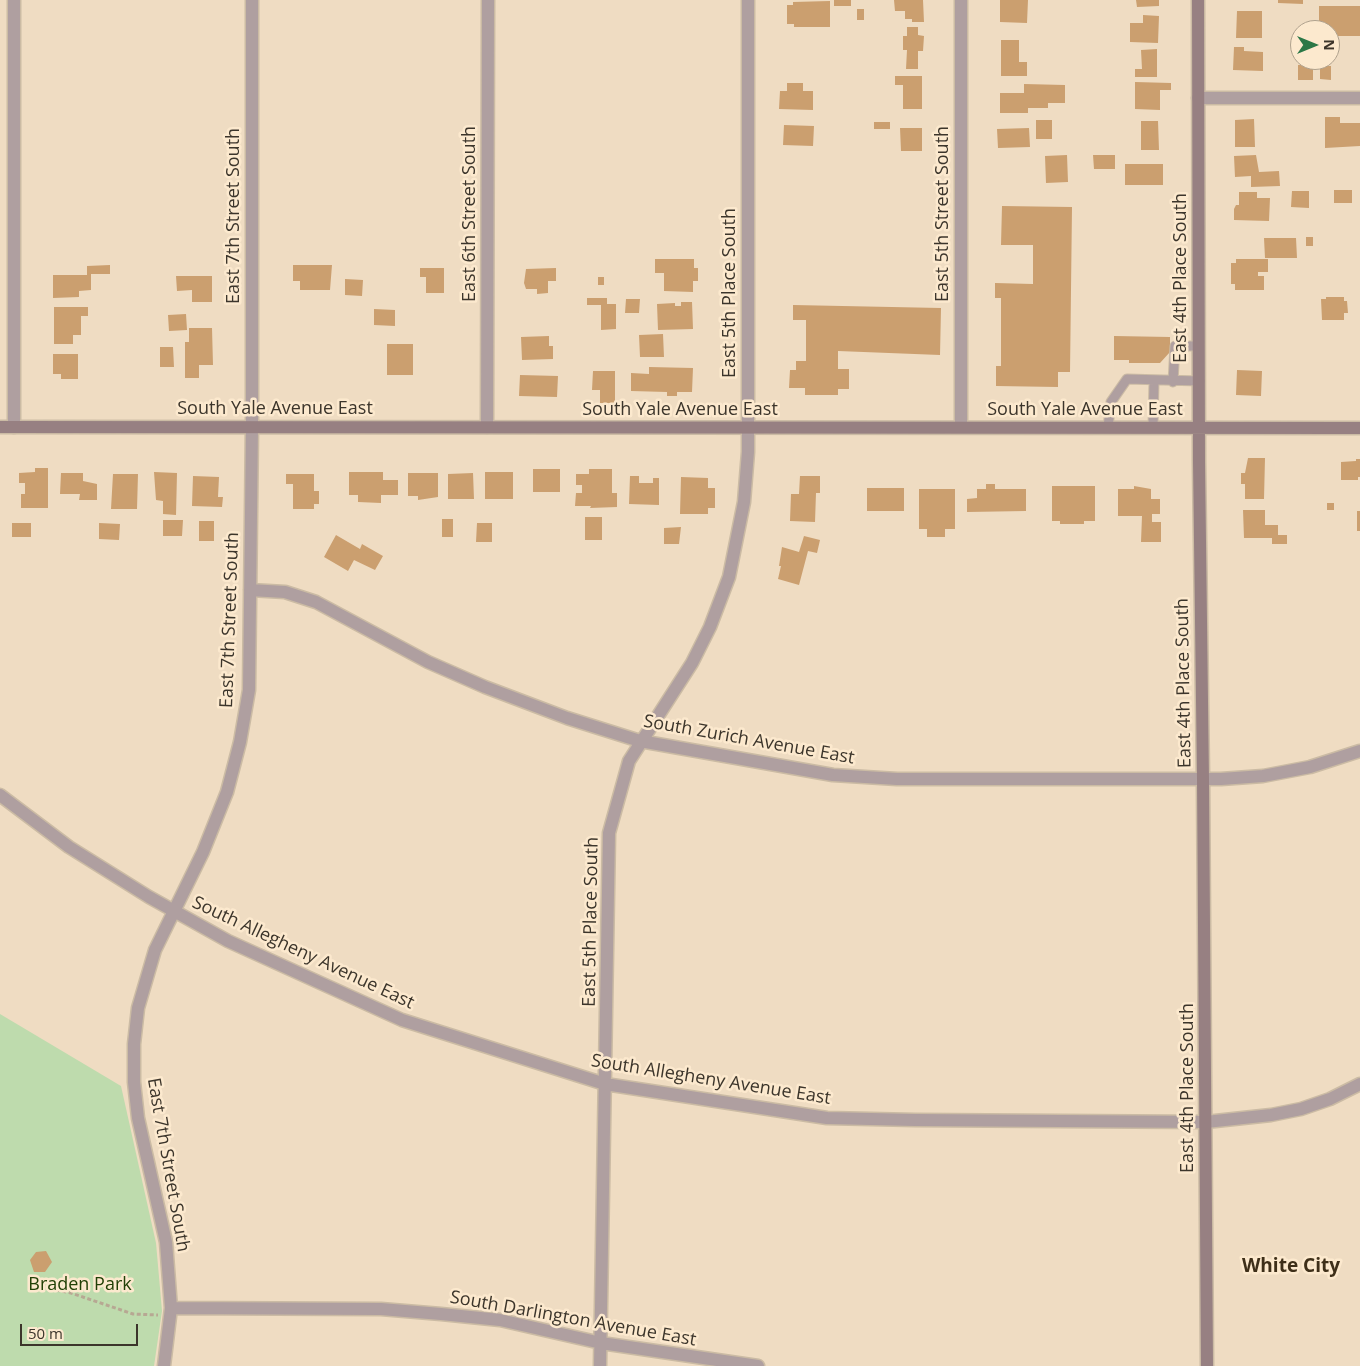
<!DOCTYPE html>
<style>
body{margin:0}
#map{position:relative;width:1360px;height:1366px;overflow:hidden;background:#efdcc2;font-family:"Open Sans",sans-serif}
canvas{display:block}
.north{position:absolute;left:1290px;top:20px;width:50px;height:50px;box-sizing:border-box;background:#fce9ce;border:1px solid #afa18d;border-radius:50%;rotate:90deg;font-size:14px;font-weight:700;line-height:20px;text-align:center;color:#3c352b}
.north::after{content:'';display:block;margin:auto;width:18px;height:22px;background:#2c7847;clip-path:polygon(50% 0,100% 100%,50% 72%,0 100%)}
.scale{position:absolute;left:20px;top:1324px;width:118px;height:22px;box-sizing:border-box;border:2px solid #3c352b;border-top:0;padding-left:6px;font-size:15px;line-height:18px;white-space:nowrap;color:#3c352b;-webkit-text-stroke:4px #fce9ce;paint-order:stroke}
</style>
<div id="map">
<canvas width="1360" height="1366"></canvas>
<div class="north">N</div>
<div class="scale">50 m</div>
</div>
<script>
const ctx = document.querySelector('canvas').getContext('2d');
ctx.lineJoin = 'round';
function fill(path, color) {
  ctx.fillStyle = color;
  ctx.fill(path, 'evenodd');
}
function shape(rows) {
  const path = new Path2D();
  for (const r of rows) {
    path.moveTo(r[0], r[1]);
    for (let i = 2; i < r.length; i += 2) path.lineTo(r[i], r[i + 1]);
  }
  return path;
}
function trace(path, color, width, dash) {
  ctx.strokeStyle = color;
  ctx.lineWidth = width;
  ctx.lineCap = dash ? 'butt' : 'round';
  ctx.setLineDash(dash || []);
  ctx.stroke(path);
}
function drawText(font, color, halo, rows, align = 'center') {
  ctx.font = font + ' "Open Sans",sans-serif';
  ctx.lineWidth = 5;
  ctx.setLineDash([]);
  ctx.textBaseline = 'middle';
  ctx.strokeStyle = halo;
  ctx.fillStyle = color;
  for (const [text, x, y, turn = 0] of rows) {
    ctx.save();
    ctx.translate(x, y);
    ctx.rotate((+turn || 0) * Math.PI / 180);
    ctx.textAlign = isNaN(turn) ? turn : align;
    if (halo) ctx.strokeText(text, 0, 0);
    ctx.fillText(text, 0, 0);
    ctx.restore();
  }
}
fill(shape([
 [0,1014,121,1086,156,1243,162,1311,154,1366,0,1366]
]), '#bedbad');
fill(shape([
 [834,0,851,0,851,6,834,6],
 [894,0,923,0,924,22,912,22,912,19,905,19,905,11,895,11],
 [1000,0,1028,0,1027,23,1000,22],
 [1136,0,1159,0,1159,6,1137,7],
 [1278,0,1303,0,1303,4,1278,3],
 [830,1,830,27,794,27,794,24,787,24,787,5,793,5,793,2],
 [1319,6,1360,6,1360,36,1330,36,1330,30,1319,30],
 [857,9,864,9,864,20,857,20],
 [1237,11,1262,11,1262,38,1236,38],
 [1143,15,1159,16,1158,43,1130,42,1130,23,1143,23],
 [907,27,918,27,918,35,924,36,923,51,918,51,918,69,906,69,907,50,903,50,903,36,907,36],
 [1001,40,1019,40,1019,62,1027,62,1027,76,1001,76],
 [1234,47,1244,47,1244,51,1263,52,1263,71,1233,70],
 [1157,49,1157,77,1135,77,1135,69,1142,69,1141,50],
 [1298,65,1313,65,1313,80,1298,80],
 [1320,66,1331,66,1331,80,1320,79],
 [895,76,922,76,922,109,903,109,903,85,895,85],
 [1135,82,1171,83,1171,90,1160,90,1160,110,1135,109],
 [787,83,803,83,803,91,813,91,813,110,779,109,780,91,787,91],
 [1024,84,1065,85,1065,103,1048,103,1048,108,1028,108,1028,113,1000,113,1000,93,1024,93],
 [1325,117,1340,117,1340,123,1360,123,1360,146,1325,148],
 [1254,119,1255,147,1235,147,1235,120],
 [1036,120,1052,120,1052,139,1036,139],
 [1141,121,1158,121,1159,150,1141,150],
 [874,122,890,122,890,129,874,129],
 [784,125,814,126,813,146,783,145],
 [900,128,922,128,922,151,901,151],
 [1029,128,1030,147,998,148,997,129],
 [1067,155,1068,182,1046,183,1045,156],
 [1093,155,1115,155,1115,169,1094,169],
 [1256,155,1259,172,1279,171,1280,186,1251,187,1251,176,1235,177,1234,156],
 [1125,164,1163,164,1163,185,1125,185],
 [1334,190,1352,190,1352,203,1334,203],
 [1292,191,1309,191,1309,208,1291,207],
 [1239,192,1257,192,1257,198,1270,198,1269,221,1234,220,1234,209,1236,205,1239,205],
 [1002,206,1072,207,1070,372,1058,372,1058,387,996,386,996,366,1001,366,1001,298,995,298,995,283,1033,284,1033,245,1001,245],
 [1306,237,1313,237,1313,246,1306,246],
 [1264,238,1296,238,1297,258,1265,258],
 [655,259,694,259,694,268,698,268,698,281,693,281,693,292,664,291,664,273,655,273],
 [1236,259,1268,259,1268,272,1258,272,1258,276,1264,276,1264,290,1235,290,1235,284,1231,284,1231,263,1236,263],
 [110,265,110,274,91,274,91,290,79,291,79,297,53,298,53,275,87,275,87,266],
 [293,265,332,265,330,290,300,290,300,281,293,281],
 [420,268,444,268,444,293,426,293,426,277,420,277],
 [556,268,556,281,548,281,548,293,537,294,537,289,526,289,524,283,526,269],
 [176,276,212,276,212,302,192,302,192,290,177,291],
 [598,277,604,277,604,285,598,285],
 [345,279,363,280,362,296,345,295],
 [1326,297,1344,297,1344,301,1347,301,1348,313,1344,313,1344,320,1322,320,1321,299,1326,299],
 [587,298,607,298,607,304,616,304,616,329,601,330,601,305,587,305],
 [626,299,640,299,639,313,625,313],
 [681,302,692,302,693,329,658,330,657,304,675,303,675,306,681,306],
 [793,305,941,308,940,355,838,351,838,369,849,369,849,389,838,389,838,395,805,395,805,388,789,388,790,370,796,370,796,361,806,361,806,320,793,320],
 [54,307,88,307,88,316,81,316,81,335,73,335,73,344,54,344],
 [374,309,395,310,395,326,374,325],
 [186,314,187,330,169,331,168,315],
 [189,328,212,328,213,365,199,365,199,378,185,378,185,342,189,342],
 [663,334,664,357,640,357,639,335],
 [549,336,549,346,553,346,553,359,522,360,521,337],
 [1114,336,1170,337,1170,352,1160,363,1129,363,1129,360,1114,360],
 [387,344,413,344,413,375,387,375],
 [160,347,173,347,174,367,160,367],
 [53,354,78,354,78,379,61,379,61,374,53,374],
 [649,367,693,368,692,392,677,392,677,396,667,396,667,392,631,391,631,373,649,374],
 [1237,370,1262,371,1261,396,1236,395],
 [593,371,615,371,615,403,600,403,600,390,592,390],
 [520,375,558,376,557,397,519,396],
 [1248,458,1265,458,1264,499,1245,499,1245,484,1241,484,1241,473,1245,473],
 [1356,459,1360,459,1360,477,1358,477,1358,480,1341,480,1341,462,1356,461],
 [35,468,48,468,48,508,21,508,21,494,25,494,25,483,19,483,19,473,35,472],
 [533,469,560,469,560,492,533,492],
 [589,469,612,469,612,493,617,493,617,507,590,508,591,506,575,506,576,493,582,493,582,485,576,485,576,474,589,474],
 [154,472,177,473,176,515,163,514,163,501,156,500],
 [349,472,383,472,383,480,398,480,398,495,381,495,381,503,358,502,358,495,349,495],
 [485,472,513,472,513,499,485,499],
 [61,473,83,473,83,481,97,484,97,500,79,500,80,494,60,494],
 [408,473,438,473,438,497,418,500,418,496,408,496],
 [473,473,474,499,448,499,448,474],
 [113,474,138,474,137,509,111,509],
 [286,474,314,474,314,491,319,491,319,504,314,504,314,509,293,509,293,484,286,484],
 [193,476,219,477,218,497,223,497,222,507,192,506],
 [630,476,639,476,639,483,653,483,653,478,659,478,659,505,629,504],
 [800,476,820,476,820,493,816,493,815,522,790,521,791,494,799,494],
 [681,477,708,478,708,488,715,488,715,508,708,508,708,514,680,514],
 [986,484,995,484,995,489,1026,489,1026,511,967,512,967,499,977,498,977,489,986,489],
 [1052,486,1095,486,1095,521,1084,521,1084,524,1060,524,1060,521,1052,521],
 [1134,486,1151,489,1151,499,1160,499,1160,514,1152,514,1152,522,1161,522,1161,542,1141,542,1142,516,1118,516,1118,489,1134,489],
 [867,488,904,488,904,511,867,511],
 [919,489,955,489,955,529,945,529,945,537,927,537,927,529,919,529],
 [1327,503,1334,503,1334,510,1327,510],
 [1243,510,1265,510,1265,525,1278,525,1278,535,1287,535,1287,544,1272,544,1272,538,1244,538],
 [1357,511,1360,511,1360,531,1357,531],
 [585,517,602,517,602,540,585,540],
 [442,519,453,519,453,537,442,537],
 [163,520,183,520,182,536,163,536],
 [199,521,214,521,214,541,199,541],
 [12,523,31,523,31,537,12,537],
 [99,523,120,524,119,540,99,539],
 [477,523,492,523,492,542,476,542],
 [681,527,679,544,664,544,664,528],
 [336,535,360,549,362,544,383,556,375,570,354,560,348,571,324,557],
 [804,536,820,540,817,553,808,551,799,585,778,579,781,566,779,566,782,547,799,552],
 [46,1251,52,1262,45,1272,34,1272,30,1260,36,1252]
]), '#cb9f6f');
const lane = shape([
 [1173,382,1175,346,1199,346],
 [1108,427,1111,402,1127,379,1200,381],
 [1153,427,1154,381]
]);
const street = shape([
 [1198,98,1360,98],
 [14,427,14,0],
 [487,427,488,0],
 [961,427,961,0],
 [250,590,285,592,316,602,428,662,485,687,567,718,640,741,833,775,897,779,1221,779,1263,776,1310,767,1360,751],
 [0,795,69,847,149,897,228,941,402,1020,605,1084,827,1118,915,1120,1206,1122,1271,1115,1301,1109,1330,1099,1360,1084],
 [171,1308,381,1309,441,1314,500,1320,601,1343,758,1366],
 [164,1366,171,1308,166,1242,138,1118,134,1082,134,1044,138,1008,155,950,203,852,227,792,240,742,249,690,252,426,252,0],
 [600,1366,609,833,629,761,692,663,710,627,729,577,744,502,748,452,748,0]
]);
const secondary = shape([
 [1198,0,1199,462,1203,779,1207,1366],
 [0,427,1360,428]
]);
trace(lane, '#cbbba4', 11);
trace(street, '#cbbba4', 15);
trace(secondary, '#cbbba4', 15);
trace(shape([
 [56,1290,71,1293,133,1314,158,1315]
]), '#b7a893', 3, [4, 2.5]);
trace(lane, '#af9fa0', 9);
trace(street, '#af9fa0', 12);
trace(secondary, '#978082', 12);
drawText('18px', '#3c352b', '#fce9ce', [
 ["East 6th Street South",470,214,-90],
 ["East 5th Street South",943,214,-90],
 ["East 7th Street South",234,216,-90],
 ["East 4th Place South",1181,278,-90],
 ["East 5th Place South",730,293,-90],
 ["South Yale Avenue East",275,409],
 ["South Yale Avenue East",680,410],
 ["South Yale Avenue East",1085,410],
 ["East 7th Street South",230,620,-88],
 ["East 4th Place South",1184,683,-91],
 ["South Zurich Avenue East",749,740,10],
 ["East 5th Place South",591,922,-89],
 ["South Allegheny Avenue East",303,953,25],
 ["South Allegheny Avenue East",711,1080,9],
 ["East 4th Place South",1188,1088,-90],
 ["East 7th Street South",168,1165,80],
 ["South Darlington Avenue East",573,1319,10]
]);
drawText('18px', '#214006', '#fce9ce', [
 ["Braden Park",80,1285]
]);
drawText('bold 19px', '#3e2f19', '#fce9ce', [
 ["White City",1291,1267]
]);
</script>
